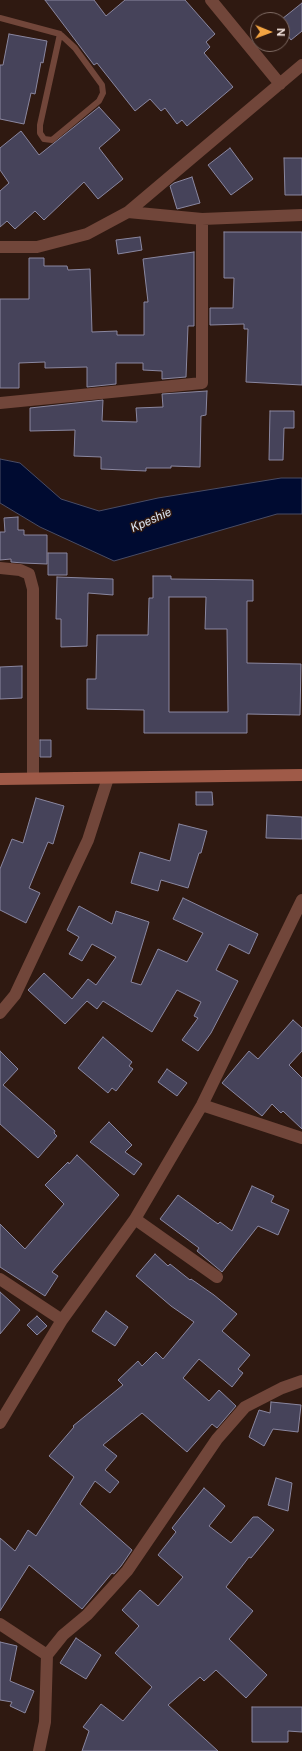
<!DOCTYPE html>
<style>
body{margin:0}
#map{position:relative;width:302px;height:1751px;overflow:hidden;background:#2f1911;font-family:"Public Sans",sans-serif}
canvas{display:block}
.north{position:absolute;left:250px;top:12px;width:40px;height:40px;box-sizing:border-box;background:#2f1911;border:1px solid #7d6962;border-radius:50%;rotate:91deg;font-size:11px;font-weight:700;line-height:16px;text-align:center;color:#f2e2dc}
.north::after{content:'';display:block;margin:auto;width:14px;height:18px;background:#f3a442;clip-path:polygon(50% 0,100% 100%,50% 72%,0 100%)}
</style>
<div id="map">
<canvas width="302" height="1751"></canvas>
<div class="north">N</div>
</div>
<script>
const ctx = document.querySelector('canvas').getContext('2d');
ctx.lineJoin = 'round';
function fill(path, color) {
  ctx.fillStyle = color;
  ctx.fill(path, 'evenodd');
}
function shape(rows) {
  const path = new Path2D();
  for (const r of rows) {
    path.moveTo(r[0], r[1]);
    for (let i = 2; i < r.length; i += 2) path.lineTo(r[i], r[i + 1]);
  }
  return path;
}
function trace(path, color, width, dash) {
  ctx.strokeStyle = color;
  ctx.lineWidth = width;
  ctx.lineCap = dash ? 'butt' : 'round';
  ctx.setLineDash(dash || []);
  ctx.stroke(path);
}
function drawText(font, color, halo, rows, align = 'center') {
  ctx.font = font + ' "Public Sans",sans-serif';
  ctx.lineWidth = 3;
  ctx.setLineDash([]);
  ctx.textBaseline = 'middle';
  ctx.strokeStyle = halo;
  ctx.fillStyle = color;
  for (const [text, x, y, turn = 0] of rows) {
    ctx.save();
    ctx.translate(x, y);
    ctx.rotate((+turn || 0) * Math.PI / 180);
    ctx.textAlign = isNaN(turn) ? turn : align;
    if (halo) ctx.strokeText(text, 0, 0);
    ctx.fillText(text, 0, 0);
    ctx.restore();
  }
}
const water = shape([
 [0,459,20,463,61,499,99,511,158,498,281,478,302,478,302,514,277,514,114,561,40,527,0,503,0,459]
]);
fill(water, '#000b31');
trace(water, '#494c64', 1);
const building = shape([
 [45,0,94,0,106,16,125,0,185,0,215,34,206,42,210,47,204,53,233,87,187,126,182,120,177,124,165,108,161,111,150,99,135,111,97,63,94,65,45,0],
 [302,3,302,31,291,40,282,28,282,19,302,3],
 [9,34,47,41,43,63,41,62,35,94,31,93,24,124,0,119,0,65,3,65,9,34],
 [99,107,120,130,99,148,123,179,98,199,84,182,44,220,35,211,15,229,7,221,0,227,0,191,9,183,0,170,0,148,21,131,39,155,99,107],
 [230,148,253,179,231,195,208,165,230,148],
 [284,158,302,158,302,195,285,195,284,158],
 [192,177,200,203,177,209,170,186,174,183,192,177],
 [224,232,302,232,302,385,246,382,248,329,244,329,244,324,210,325,210,308,233,308,234,278,224,278,224,232],
 [140,237,142,250,118,254,116,240,140,237],
 [194,252,194,326,188,326,186,377,162,379,162,371,143,370,143,363,116,363,116,384,87,387,87,367,45,368,45,362,19,363,19,388,0,388,0,299,29,299,29,258,44,258,44,266,67,266,68,270,90,269,92,332,117,331,117,335,144,335,144,302,148,302,143,259,194,252],
 [207,391,206,415,201,416,200,467,171,466,171,468,146,468,146,471,101,469,101,457,74,456,75,430,30,431,30,408,103,400,102,421,137,422,136,408,163,407,162,394,207,391],
 [270,411,294,411,294,428,284,428,283,460,269,460,270,411],
 [18,517,18,530,24,530,24,535,47,535,47,564,23,563,11,562,11,559,0,560,0,532,5,532,4,518,18,517],
 [48,553,67,553,67,575,48,575,48,553],
 [153,576,171,576,171,579,253,580,253,601,247,601,247,663,301,664,300,715,247,714,247,733,144,733,144,710,87,709,87,679,96,679,97,635,148,635,149,598,153,598,153,576],
 [169,597,206,597,205,629,227,629,228,712,169,712,169,597],
 [57,577,113,579,113,595,88,593,87,646,61,647,61,619,56,619,57,577],
 [22,666,22,698,0,699,0,667,22,666],
 [40,740,51,740,51,757,40,757,40,740],
 [196,792,212,792,213,805,196,805,196,792],
 [36,798,64,806,53,844,48,842,29,888,40,893,26,923,0,910,0,869,12,839,23,843,36,798],
 [267,815,302,817,302,839,266,838,267,815],
 [179,824,207,831,201,853,199,853,188,888,161,880,158,891,131,883,140,852,170,861,179,824],
 [183,898,258,934,249,954,229,944,216,970,238,981,211,1033,198,1051,182,1040,198,1018,194,1016,201,1002,177,990,152,1032,103,1001,97,1009,87,1001,65,1024,28,990,44,973,72,999,88,979,96,985,116,957,92,944,82,961,69,954,79,937,67,930,79,906,112,924,116,911,149,922,131,982,141,985,158,949,187,962,203,933,173,919,183,898],
 [293,1020,302,1028,302,1051,289,1065,302,1078,302,1129,283,1111,281,1113,272,1104,262,1116,222,1083,249,1051,258,1059,293,1020],
 [103,1037,132,1062,129,1066,133,1069,116,1091,112,1088,108,1093,78,1068,103,1037],
 [0,1051,18,1069,3,1085,55,1131,54,1133,57,1136,38,1158,0,1124,0,1051],
 [167,1069,187,1083,177,1096,158,1082,167,1069],
 [109,1122,132,1145,125,1152,142,1164,134,1175,90,1142,109,1122],
 [77,1155,119,1195,52,1272,58,1276,45,1296,0,1267,0,1224,25,1249,64,1204,45,1185,68,1162,69,1164,77,1155],
 [252,1186,274,1196,271,1202,289,1210,278,1235,258,1226,222,1272,197,1251,199,1248,160,1219,178,1195,218,1224,220,1222,232,1231,252,1186],
 [155,1254,168,1266,170,1264,190,1280,191,1279,214,1295,237,1314,222,1331,250,1355,238,1369,243,1373,232,1387,199,1359,183,1378,209,1401,219,1390,236,1406,217,1428,212,1424,187,1452,142,1413,103,1445,117,1456,105,1470,119,1482,110,1493,95,1481,80,1504,132,1550,121,1566,114,1574,112,1573,82,1609,29,1565,0,1611,0,1538,15,1551,28,1530,36,1536,74,1477,49,1456,74,1427,73,1426,123,1385,118,1380,138,1361,142,1366,156,1352,163,1359,194,1322,171,1306,136,1276,155,1254],
 [0,1292,20,1310,0,1334,0,1292],
 [106,1311,128,1327,115,1346,92,1331,106,1311],
 [37,1316,47,1326,37,1335,27,1325,37,1316],
 [271,1402,301,1405,298,1432,273,1429,264,1446,249,1437,259,1410,270,1413,271,1402],
 [276,1478,292,1483,288,1511,268,1505,276,1478],
 [204,1488,225,1506,209,1526,231,1543,253,1517,258,1517,274,1530,251,1558,249,1557,226,1587,253,1611,229,1639,267,1675,246,1698,216,1670,204,1681,200,1677,168,1705,218,1751,82,1751,89,1731,83,1727,101,1704,123,1721,152,1687,115,1653,139,1626,122,1610,140,1590,158,1606,183,1577,158,1555,176,1532,172,1528,204,1488],
 [76,1638,101,1655,86,1679,60,1663,76,1638],
 [0,1642,17,1646,10,1681,34,1691,25,1713,10,1706,12,1702,0,1700,0,1642],
 [252,1707,302,1707,302,1732,288,1731,288,1742,252,1742,252,1707]
]);
fill(building, '#46435a');
trace(building, '#8a87a0', 1);
trace(shape([
 [0,18,60,34,75,48,102,85,103,93,99,101,52,140,44,139,40,133,40,125,60,34]
]), '#71463a', 6);
trace(shape([
 [211,0,280,84],
 [128,212,302,65],
 [0,247,37,247,87,234,128,212,202,219,302,215],
 [0,403,202,383,202,219],
 [0,568,20,570,29,574,33,589,33,778],
 [0,1013,15,995,88,840,108,778],
 [202,1105,302,1138],
 [135,1219,217,1277],
 [0,1279,62,1320],
 [0,1423,62,1320,135,1219,202,1105,302,900],
 [0,1624,47,1655],
 [39,1751,45,1722,47,1655,63,1635,87,1615,127,1571,217,1439,245,1407,282,1388,302,1381]
]), '#71463a', 12);
trace(shape([
 [0,779,302,775]
]), '#9f5a48', 12);
drawText('italic 12px', '#dbe4f2', '#2f1911', [
 ["Kpeshie",151,520,-24]
]);
</script>
